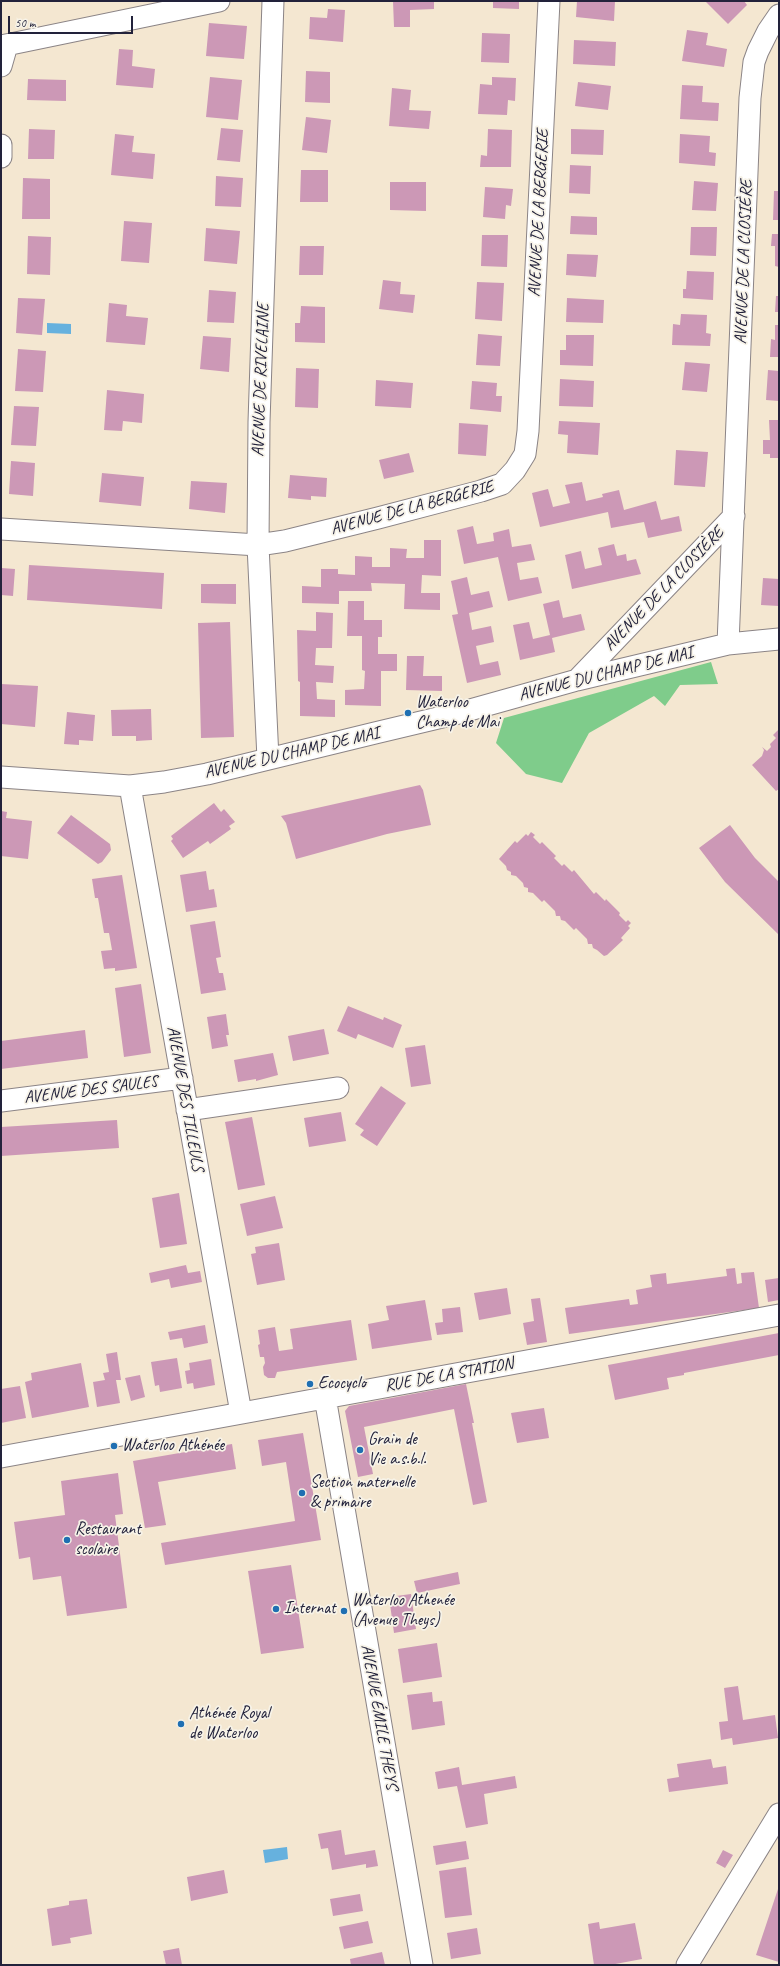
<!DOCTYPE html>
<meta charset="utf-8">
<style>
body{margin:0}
#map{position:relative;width:780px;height:1966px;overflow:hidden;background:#f4e7d1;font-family:Caveat,sans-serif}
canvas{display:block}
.frame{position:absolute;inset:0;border:2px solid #22223b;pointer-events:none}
.scale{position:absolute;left:8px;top:16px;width:125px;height:18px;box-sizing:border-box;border:2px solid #22223b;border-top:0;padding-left:5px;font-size:12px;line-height:14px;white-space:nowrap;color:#22223b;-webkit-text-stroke:3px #f7f3e8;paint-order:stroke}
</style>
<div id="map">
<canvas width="780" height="1966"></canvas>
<div class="frame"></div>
<div class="scale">50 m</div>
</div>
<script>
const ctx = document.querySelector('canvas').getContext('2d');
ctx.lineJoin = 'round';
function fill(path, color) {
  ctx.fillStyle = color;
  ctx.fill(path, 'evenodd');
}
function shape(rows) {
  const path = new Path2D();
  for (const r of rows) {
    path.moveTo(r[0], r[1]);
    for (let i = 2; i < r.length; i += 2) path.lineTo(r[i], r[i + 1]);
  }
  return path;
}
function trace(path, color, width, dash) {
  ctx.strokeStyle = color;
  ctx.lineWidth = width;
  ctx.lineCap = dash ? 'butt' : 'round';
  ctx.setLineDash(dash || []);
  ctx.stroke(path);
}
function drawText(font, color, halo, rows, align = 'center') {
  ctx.font = font + ' Caveat,sans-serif';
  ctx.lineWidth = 3.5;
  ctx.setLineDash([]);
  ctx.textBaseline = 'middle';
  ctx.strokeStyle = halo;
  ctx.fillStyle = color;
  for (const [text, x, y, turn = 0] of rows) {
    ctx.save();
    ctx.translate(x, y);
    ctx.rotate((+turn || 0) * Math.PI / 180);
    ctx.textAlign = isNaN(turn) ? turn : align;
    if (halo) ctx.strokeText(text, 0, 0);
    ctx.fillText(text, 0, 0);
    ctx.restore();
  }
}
fill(shape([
 [711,662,718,684,680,685,665,706,654,696,589,733,562,783,526,774,496,743,504,718]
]), '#7fcc8b');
fill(shape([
 [47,323,71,324,71,334,47,333],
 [287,1847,288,1859,265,1863,263,1850]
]), '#66b1de');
fill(shape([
 [393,1,434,1,434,9,410,10,410,27,394,27],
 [493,1,519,1,519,9,493,8],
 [577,1,615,1,614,21,576,17],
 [705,1,744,1,747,5,728,24],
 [328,9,345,10,343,42,309,39,310,17,327,18],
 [209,23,247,26,244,59,206,56],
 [687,30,708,33,706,45,727,49,724,67,682,61],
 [482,33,510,34,509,63,481,62],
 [574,40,616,42,615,66,573,64],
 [119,49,133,50,132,66,155,69,153,88,116,85],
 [306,71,330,72,330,103,305,102],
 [210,77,242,80,238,120,206,117],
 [492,77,516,78,515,101,508,100,507,115,478,114,480,84,492,85],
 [28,79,66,80,66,101,27,100],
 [578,82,611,86,608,110,575,106],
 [682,85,703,86,702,102,719,103,718,121,680,119],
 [392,88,411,90,409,110,431,111,429,129,389,126],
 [306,117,331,120,327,153,302,150],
 [221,128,243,130,240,162,217,160],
 [29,129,55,130,54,159,28,159],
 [488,129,512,130,511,167,480,167,481,155,487,156],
 [571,129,604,130,603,155,571,154],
 [115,134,134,136,132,152,155,154,153,179,111,175],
 [680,134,710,136,709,152,716,153,715,166,679,163],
 [570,165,591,166,590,194,569,193],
 [301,170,328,170,328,202,300,202],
 [216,176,243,178,241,207,215,206],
 [23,178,50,179,50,219,22,219],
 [694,181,718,183,716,211,692,210],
 [390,182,426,182,426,211,390,210],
 [485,187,513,189,511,206,506,205,505,219,483,217],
 [774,191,779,191,779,220,773,220],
 [571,216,597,217,597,235,570,234],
 [124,221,152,223,149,263,121,261],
 [691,227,717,227,716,256,690,255],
 [206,228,240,231,237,264,204,261],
 [772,234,779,234,779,267,775,266,775,246,771,246],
 [482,235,508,235,507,267,481,266],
 [28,236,51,237,50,275,27,274],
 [300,246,324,246,323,275,299,275],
 [567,254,598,255,596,277,566,275],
 [687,271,714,272,713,300,683,298,683,289,686,289],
 [383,280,401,282,400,294,415,295,413,313,379,309],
 [477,282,504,283,502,321,475,319],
 [209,290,236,292,234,323,207,322],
 [776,296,779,296,779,312,775,312],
 [18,298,45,299,42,335,16,333],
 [567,298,604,300,603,323,566,322],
 [109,303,127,305,126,316,148,318,145,345,106,342],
 [301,306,325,307,325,343,295,342,295,323,300,323],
 [681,314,707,315,706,333,711,334,710,346,672,345,673,324,680,325],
 [775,325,779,325,779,357,770,357,771,339,775,340],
 [478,334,502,336,500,366,476,365],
 [566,335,594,335,593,366,560,365,560,350,566,350],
 [203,336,231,338,229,372,200,369],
 [18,349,46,351,43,392,15,391],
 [685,362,710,364,707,392,682,390],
 [296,368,319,369,318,408,295,407],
 [768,370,779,371,779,401,766,400],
 [560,379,594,381,593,407,559,406],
 [376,380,413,383,411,408,375,406],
 [472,381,497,383,496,396,502,396,501,412,470,409],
 [107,390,144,394,142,423,123,421,122,431,104,430],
 [14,406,39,407,36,446,11,445],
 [769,420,779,420,779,458,770,458,770,454,763,454,763,440,770,440],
 [559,421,600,423,598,455,567,453,568,435,558,434],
 [459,423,488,425,486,456,458,454],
 [676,450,708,452,705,487,674,485],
 [409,453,414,472,384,479,379,460],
 [11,461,35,463,33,496,9,494],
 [102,473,144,477,141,506,99,502],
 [290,475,327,478,326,497,311,496,311,500,288,498],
 [191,481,227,483,225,513,189,509],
 [582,482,586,501,603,497,602,494,619,490,624,510,656,501,661,520,679,516,682,531,648,538,644,522,611,528,608,512,540,527,532,493,548,489,553,507,570,503,565,485],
 [473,526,477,544,494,541,493,533,509,529,512,547,531,544,535,560,517,563,520,580,538,577,542,593,508,601,498,557,464,564,457,530],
 [424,540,441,540,441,576,422,575,421,593,440,593,440,610,404,609,405,584,371,583,372,591,339,591,339,604,302,603,302,586,321,587,321,569,338,569,338,574,355,575,355,556,372,557,372,567,390,567,390,548,407,549,406,558,424,558],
 [614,544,617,556,626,554,627,561,636,559,641,574,572,589,565,555,581,551,585,569,602,565,598,548],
 [29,565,164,573,162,609,27,600],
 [1,568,15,569,13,596,1,595],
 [467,577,471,595,489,591,493,607,469,613,472,630,491,626,494,642,476,646,480,665,498,661,501,675,467,683,452,615,458,614,451,581],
 [763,578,779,579,779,606,761,605],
 [201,584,236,584,236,604,201,603],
 [559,600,563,618,581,614,585,630,552,638,555,652,520,660,513,625,529,622,533,639,550,635,543,604],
 [348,601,364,601,364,620,382,620,382,637,378,637,378,654,397,654,397,671,381,671,381,706,345,705,345,690,364,689,365,671,362,670,362,636,347,636],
 [316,612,333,613,332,648,316,648,315,665,334,666,333,683,316,682,317,699,335,700,335,717,300,716,300,682,298,681,297,630,316,631],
 [230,622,234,737,201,738,198,623],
 [407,656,424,656,423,676,442,676,442,691,406,690],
 [1,684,38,686,35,727,1,724],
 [151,709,152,740,136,741,136,736,112,736,111,710],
 [67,712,95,715,93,741,79,740,79,745,64,744],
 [779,729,779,789,776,791,752,765,762,756,764,750,762,747,767,751,771,747,770,744,776,738,773,735],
 [420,785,423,790,431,825,387,834,296,859,286,823,281,816],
 [214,803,221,812,224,809,235,822,229,826,231,829,210,844,208,841,183,858,171,841,173,839,171,836],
 [1,811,7,812,6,818,32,821,28,859,1,856],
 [71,815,110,844,111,850,102,862,98,864,57,833],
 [730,825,755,858,779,882,779,935,725,882,699,848],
 [531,832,535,835,533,837,540,844,542,842,556,856,554,858,562,866,564,864,572,872,574,870,594,894,596,892,605,901,606,899,620,913,619,915,626,922,628,920,631,923,628,926,630,928,621,938,623,940,607,955,604,956,597,950,593,948,592,944,588,944,587,939,576,928,574,930,565,921,561,920,560,916,556,916,555,911,544,900,542,902,533,893,528,892,528,888,524,887,523,883,516,876,511,875,511,872,507,870,506,866,499,859,515,841,517,843,526,834,528,836],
 [206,871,209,890,214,889,217,907,186,912,180,875],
 [122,875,137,968,115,971,115,968,104,969,101,951,112,950,109,933,104,933,98,898,95,898,92,879],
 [215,921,221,957,216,958,219,973,223,973,226,990,201,994,190,925],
 [141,984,151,1053,124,1057,115,988],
 [348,1006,383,1020,384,1017,402,1025,393,1048,358,1034,356,1039,337,1031],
 [226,1014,229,1035,226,1035,228,1046,212,1049,207,1017],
 [324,1029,329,1054,293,1061,288,1036],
 [85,1030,88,1058,1,1069,1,1041],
 [425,1045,431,1084,411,1087,405,1048],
 [273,1053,278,1075,256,1081,256,1079,238,1082,234,1060],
 [381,1086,406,1103,377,1146,360,1135,364,1130,355,1124],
 [341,1112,346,1141,309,1147,304,1118],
 [252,1117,265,1185,238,1190,225,1122],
 [117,1120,119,1148,1,1156,1,1127],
 [179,1193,187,1244,160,1248,152,1198],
 [275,1196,283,1228,247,1236,240,1204],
 [279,1243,285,1280,257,1285,251,1254,256,1253,255,1247],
 [186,1265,188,1273,200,1271,202,1282,171,1288,169,1279,151,1283,149,1273],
 [735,1268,737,1284,742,1283,741,1273,754,1272,759,1308,569,1334,565,1308,629,1299,630,1305,638,1304,636,1290,652,1287,650,1275,666,1273,667,1284,727,1276,726,1269],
 [779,1278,779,1300,768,1302,765,1280],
 [507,1288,511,1314,479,1320,474,1293],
 [540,1298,547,1342,527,1345,523,1323,534,1321,531,1299],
 [425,1300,432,1340,372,1349,368,1324,389,1320,386,1306],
 [460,1307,463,1332,437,1335,435,1323,443,1322,442,1309],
 [351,1320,357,1360,277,1372,275,1378,268,1378,264,1375,263,1367,265,1363,264,1357,260,1357,258,1345,260,1344,258,1330,275,1327,279,1351,293,1349,290,1329],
 [205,1325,208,1343,184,1348,182,1338,170,1340,168,1332],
 [779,1333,779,1355,684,1373,684,1375,667,1378,669,1389,615,1400,608,1365],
 [117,1352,121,1380,116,1380,120,1403,97,1407,93,1382,105,1380,103,1373,109,1372,106,1354],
 [177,1358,182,1388,160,1392,159,1385,155,1386,151,1362],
 [211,1359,215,1385,194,1389,193,1383,187,1384,185,1371,190,1370,189,1363],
 [81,1363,89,1407,32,1418,25,1382,32,1380,31,1373],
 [140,1375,145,1397,131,1401,125,1378],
 [466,1384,474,1423,472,1423,487,1502,473,1505,454,1409,364,1427,373,1474,358,1477,345,1411,349,1406],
 [20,1386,26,1418,1,1423,1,1389],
 [544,1408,549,1438,517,1443,511,1413],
 [303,1433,321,1540,165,1565,161,1543,295,1521,286,1462,262,1466,258,1440],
 [232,1444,236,1469,158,1482,166,1525,145,1528,133,1461],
 [118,1473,123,1514,115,1515,127,1608,67,1616,61,1576,33,1580,30,1557,19,1559,14,1522,65,1515,61,1481],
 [291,1565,304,1648,261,1654,248,1571],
 [458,1572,460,1584,417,1593,414,1581],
 [411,1594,416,1629,394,1633,389,1597],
 [437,1643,442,1677,403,1683,398,1649],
 [738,1686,743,1720,775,1715,778,1738,733,1745,732,1738,721,1740,719,1722,728,1721,724,1688],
 [432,1692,433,1702,442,1701,445,1725,412,1730,407,1695],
 [711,1759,713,1768,726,1766,728,1784,669,1792,667,1779,679,1777,677,1764],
 [459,1767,462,1785,515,1776,517,1788,484,1794,488,1824,466,1828,457,1786,438,1789,435,1772],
 [341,1830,345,1855,375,1850,378,1866,366,1868,366,1864,332,1870,328,1848,321,1849,318,1834],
 [466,1841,469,1859,436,1865,433,1846],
 [723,1850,733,1855,725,1868,716,1863],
 [466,1867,472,1915,445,1918,439,1871],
 [224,1870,228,1893,191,1901,187,1877],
 [779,1886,779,1962,756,1955],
 [360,1894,363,1911,333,1916,330,1899],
 [87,1899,92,1934,70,1938,71,1943,52,1946,47,1909,69,1905,69,1901],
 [368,1921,373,1943,344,1949,339,1927],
 [599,1922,600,1929,635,1923,642,1959,610,1965,594,1965,588,1924],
 [477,1928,481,1954,451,1959,447,1933],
 [179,1948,182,1965,166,1965,163,1951],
 [382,1952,385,1965,351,1965,350,1959]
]), '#cc98b6');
const minor = shape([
 [1,46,219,1],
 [1,66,7,45],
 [1,145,1,157],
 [1,529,258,545,285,541,378,518,481,491,502,484,515,470,525,454,528,431,549,1],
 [728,644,750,98,754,62,758,51,768,31,779,15],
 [577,680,734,516],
 [268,759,258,545,259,422,273,1],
 [1,777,130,786,164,782,207,774,375,733,459,713,577,680,728,644,779,639],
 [130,786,241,1413],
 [1,1101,182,1078],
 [187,1110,338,1088],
 [325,1397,422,1965],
 [1,1457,779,1315],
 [687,1965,779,1814]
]);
trace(minor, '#8b8486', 23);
trace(minor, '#fff', 21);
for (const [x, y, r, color] of [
 [408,713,4,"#1f6fb2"],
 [310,1384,4,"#1f6fb2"],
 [114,1446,4,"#1f6fb2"],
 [360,1450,4,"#1f6fb2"],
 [302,1493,4,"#1f6fb2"],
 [67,1540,4,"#1f6fb2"],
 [276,1609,4,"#1f6fb2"],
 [344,1611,4,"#1f6fb2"],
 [181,1724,4,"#1f6fb2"]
]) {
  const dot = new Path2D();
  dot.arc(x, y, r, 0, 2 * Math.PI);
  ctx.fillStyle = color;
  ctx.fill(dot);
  trace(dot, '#f7f3e8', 1.5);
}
drawText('17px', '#22223b', '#f7f3e8', [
 ["AVENUE DE LA BERGERIE",539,213,-87],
 ["AVENUE DE LA CLOSIÈRE",744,262,-88],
 ["AVENUE DE RIVELAINE",261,380,-88],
 ["AVENUE DE LA BERGERIE",412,508,-15],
 ["AVENUE DE LA CLOSIÈRE",664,589,-46],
 ["AVENUE DU CHAMP DE MAI",606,674,-14],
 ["AVENUE DU CHAMP DE MAI",292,753,-13],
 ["AVENUE DES SAULES",91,1090,-7],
 ["AVENUE DES TILLEULS",185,1099,80],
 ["RUE DE LA STATION",449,1375,-10],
 ["AVENUE ÉMILE THEYS",379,1717,80]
]);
drawText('17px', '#22223b', '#f7f3e8', [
 ["Waterloo",416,703],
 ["Champ de Mai",416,723],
 ["Ecocyclo",318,1384],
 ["Grain de",368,1440],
 ["Vie a.s.b.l.",368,1460],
 ["Waterloo Athénée",122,1446],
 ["Section maternelle",310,1483],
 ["& primaire",310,1503],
 ["Restaurant",75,1530],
 ["scolaire",75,1550],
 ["Waterloo Athenée",352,1601],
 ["(Avenue Theys)",352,1621],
 ["Internat",284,1609],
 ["Athénée Royal",189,1714],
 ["de Waterloo",189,1734]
], 'left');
</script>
